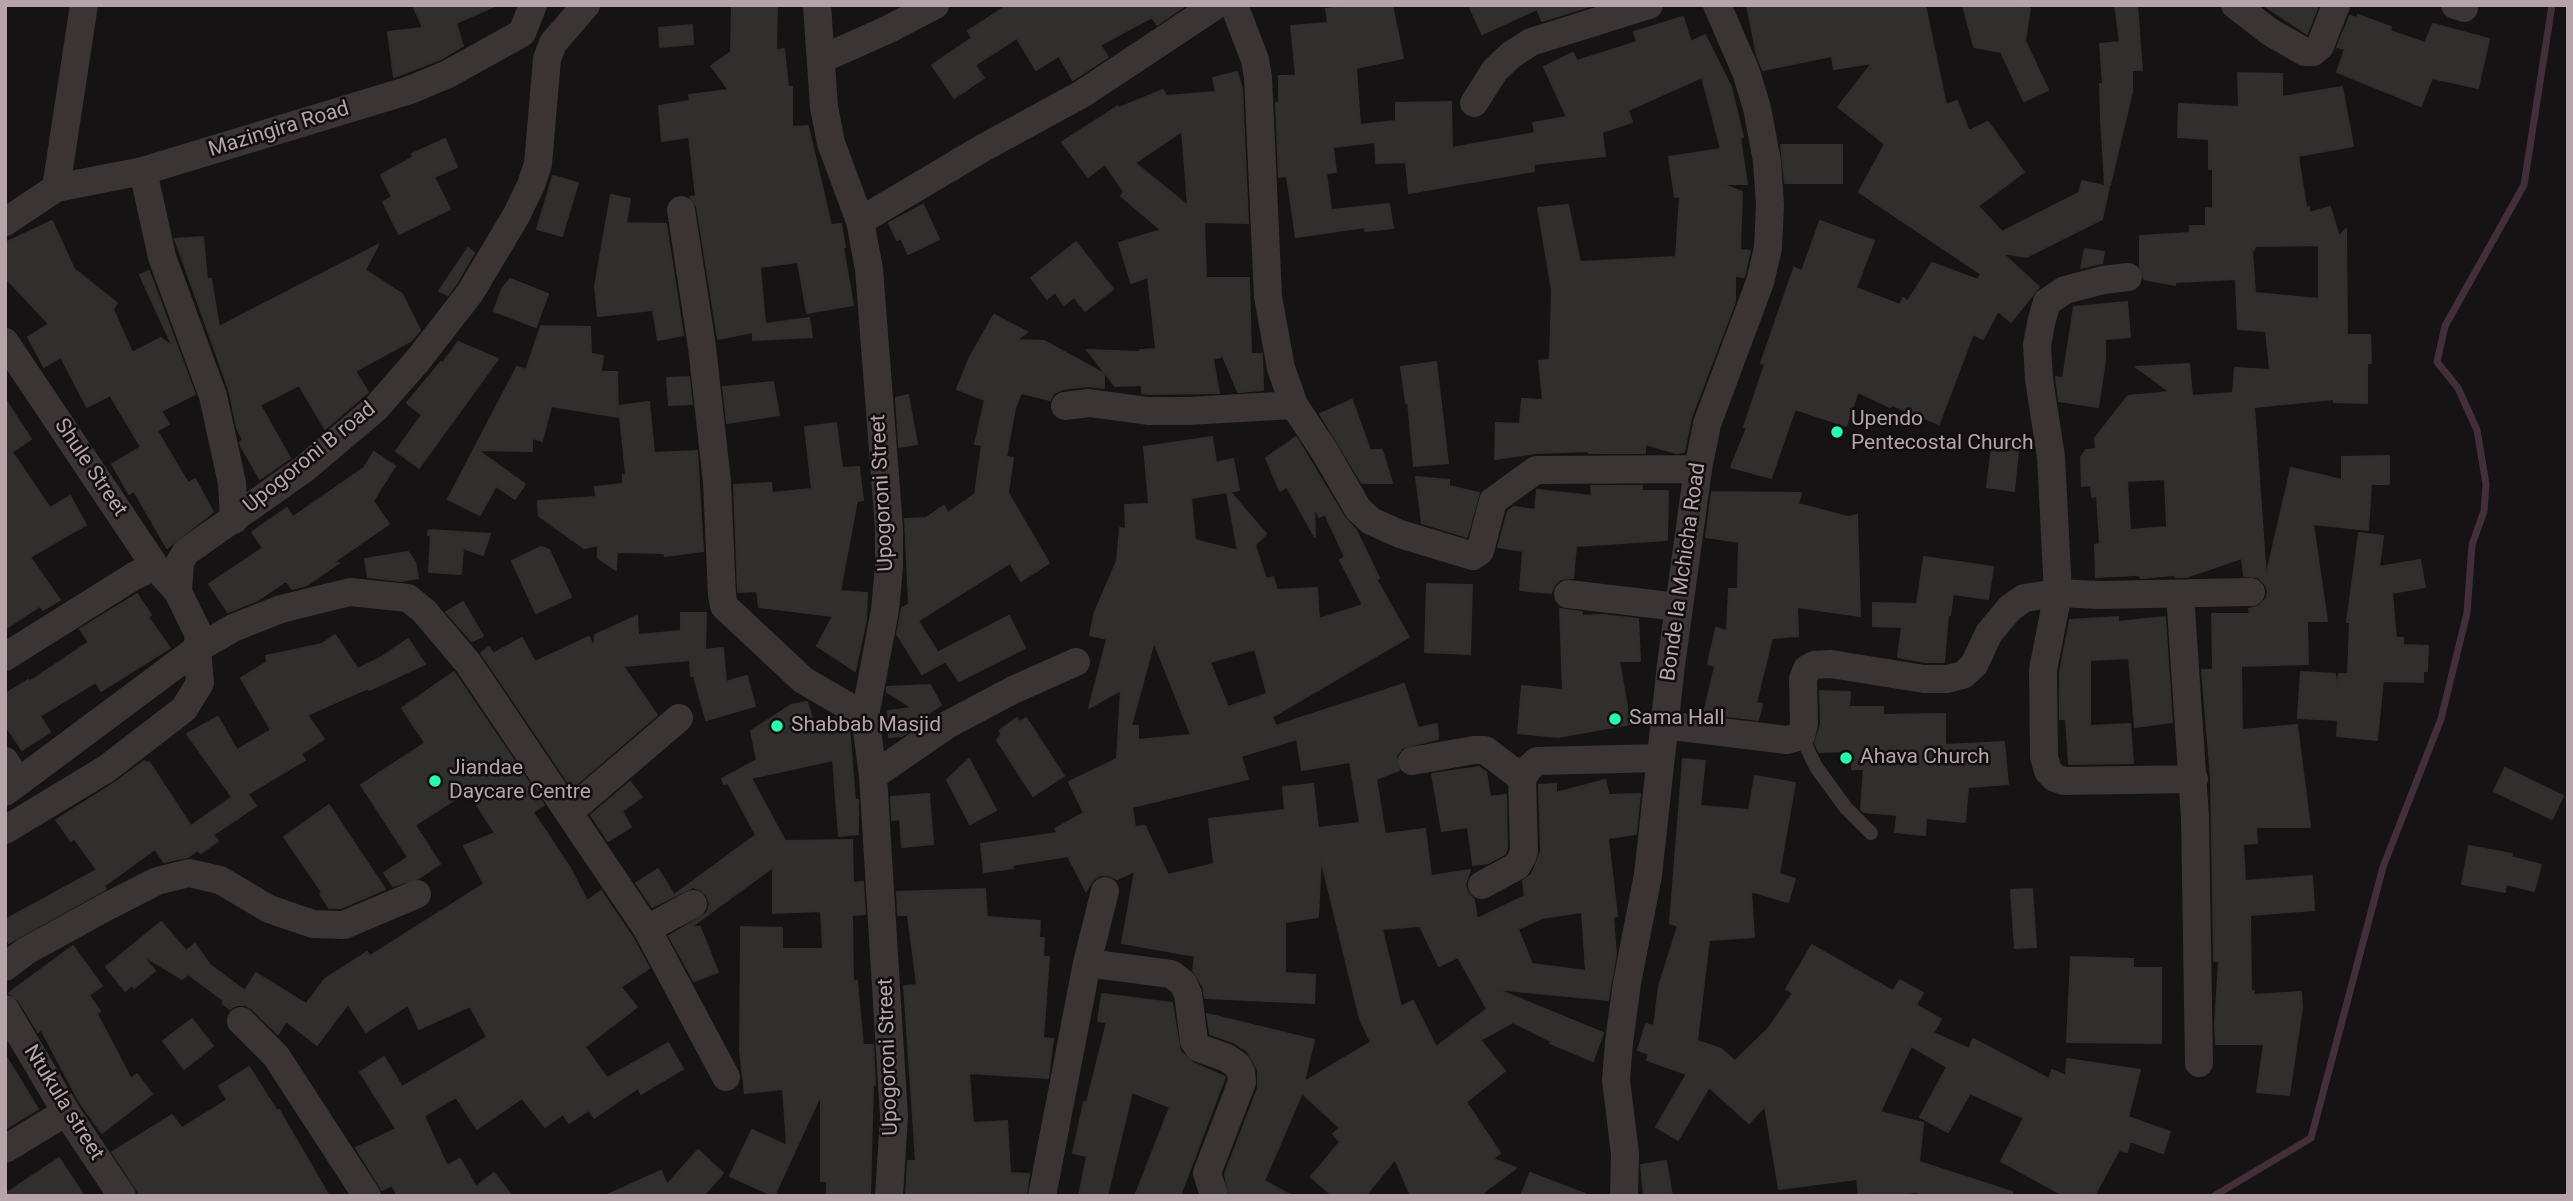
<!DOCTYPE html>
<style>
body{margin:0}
#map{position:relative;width:2573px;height:1201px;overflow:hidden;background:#151313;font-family:Roboto,sans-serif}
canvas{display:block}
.frame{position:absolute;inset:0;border:7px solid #b6a4aa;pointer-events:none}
</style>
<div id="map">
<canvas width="2573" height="1201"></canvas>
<div class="frame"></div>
</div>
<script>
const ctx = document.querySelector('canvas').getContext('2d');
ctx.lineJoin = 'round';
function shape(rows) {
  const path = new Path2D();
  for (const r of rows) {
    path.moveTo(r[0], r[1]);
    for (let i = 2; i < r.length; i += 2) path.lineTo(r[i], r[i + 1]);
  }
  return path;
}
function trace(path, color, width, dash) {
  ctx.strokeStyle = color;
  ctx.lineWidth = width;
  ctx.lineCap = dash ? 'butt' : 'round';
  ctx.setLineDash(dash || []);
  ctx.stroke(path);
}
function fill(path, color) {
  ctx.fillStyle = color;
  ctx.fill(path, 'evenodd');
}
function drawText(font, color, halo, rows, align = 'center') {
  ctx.font = font + ' Roboto,sans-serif';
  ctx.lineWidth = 5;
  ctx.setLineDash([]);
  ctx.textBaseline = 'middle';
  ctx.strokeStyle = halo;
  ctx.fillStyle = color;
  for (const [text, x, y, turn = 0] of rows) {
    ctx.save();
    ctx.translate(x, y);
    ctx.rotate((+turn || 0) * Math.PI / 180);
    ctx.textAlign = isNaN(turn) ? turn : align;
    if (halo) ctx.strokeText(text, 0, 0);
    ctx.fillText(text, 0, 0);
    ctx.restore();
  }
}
trace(shape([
 [2214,1196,2311,1138,2383,867,2441,719,2467,613,2472,545,2484,511,2486,484,2477,430,2458,388,2437,362,2445,326,2524,185,2552,5]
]), '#432f3a', 7);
const building = shape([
 [413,5,497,5,456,23,463,46,441,59,394,77,388,32,423,28,413,5],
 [732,5,777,5,776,50,784,49,788,87,792,87,792,127,808,126,831,225,841,224,845,247,843,247,853,305,807,313,798,262,760,267,765,324,809,318,812,337,753,340,753,332,718,339,697,207,690,197,696,196,689,137,662,141,659,106,690,101,689,95,729,90,711,66,731,52,732,5],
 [1008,5,1186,5,1157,25,1152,17,1100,45,1108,57,1073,80,1059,56,1036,70,1017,38,975,65,984,78,954,98,932,65,972,38,968,31,1008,5],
 [1352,5,1392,5,1403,58,1356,68,1360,125,1396,121,1396,103,1451,102,1452,148,1535,133,1533,123,1567,117,1544,67,1573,53,1577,61,1637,42,1634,32,1683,17,1691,42,1705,35,1731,87,1743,137,1740,138,1747,184,1722,184,1742,192,1740,250,1750,251,1744,277,1735,276,1735,302,1691,418,1684,452,1676,453,1645,444,1645,453,1589,453,1589,451,1536,453,1495,459,1496,423,1520,424,1522,399,1543,400,1539,361,1550,360,1552,290,1538,208,1568,205,1580,262,1676,257,1680,196,1675,197,1669,157,1721,149,1702,77,1628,110,1632,122,1602,132,1605,156,1534,164,1534,171,1409,193,1406,162,1376,163,1375,142,1333,147,1336,172,1326,173,1331,210,1389,204,1393,228,1365,231,1365,227,1296,237,1287,176,1279,177,1276,103,1279,103,1279,76,1296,76,1291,26,1328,23,1326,9,1352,5],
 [1469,5,1593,5,1542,21,1537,9,1482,34,1469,5],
 [1747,5,1925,5,1946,105,1957,101,1969,131,1988,122,2024,172,1978,206,2002,232,2079,193,2082,181,2109,187,2102,219,2026,257,2002,253,2039,287,2011,322,1998,311,1983,339,1973,334,1939,424,1892,405,1890,407,1858,392,1846,426,1795,409,1771,478,1731,467,1747,428,1744,427,1765,364,1761,363,1794,268,1802,271,1820,221,1874,241,1856,288,1900,305,1903,298,1908,301,1932,263,1978,280,1981,274,1859,192,1885,144,1838,107,1872,63,1834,69,1832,56,1763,70,1757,56,1747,5],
 [1963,5,2015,5,2030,8,2025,41,2048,90,2024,101,2001,52,1974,47,1963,5],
 [2115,5,2137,5,2142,70,2132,70,2132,92,2110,185,2105,185,2101,120,2100,84,2103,84,2100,44,2120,42,2115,5],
 [2263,5,2317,5,2318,6,2307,34,2263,5],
 [2358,15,2391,27,2390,31,2425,43,2433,24,2489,39,2478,88,2432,78,2421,106,2337,72,2345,49,2337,47,2350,16,2357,18,2358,15],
 [692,25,693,44,660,47,659,28,692,25],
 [1237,72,1242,89,1248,223,1204,222,1206,278,1249,278,1251,354,1262,354,1263,390,1238,392,1223,356,1213,359,1219,393,1149,394,1142,393,1142,385,1115,386,1087,350,1140,352,1140,350,1156,349,1148,277,1131,283,1119,243,1161,230,1121,196,1124,192,1105,164,1088,177,1062,142,1118,106,1119,108,1163,90,1166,96,1216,92,1213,78,1237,72],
 [1182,131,1188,206,1135,163,1182,131],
 [2238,73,2282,74,2282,97,2342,87,2353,146,2298,156,2306,207,2309,207,2309,213,2330,207,2339,237,2346,229,2347,335,2370,335,2371,363,2367,363,2367,403,2334,402,2334,399,2254,407,2266,577,2291,468,2342,480,2342,457,2389,456,2389,484,2371,484,2368,530,2313,524,2327,621,2307,621,2308,664,2241,666,2242,730,2297,725,2310,827,2256,827,2257,843,2243,844,2245,881,2312,876,2314,910,2250,915,2251,991,2254,991,2253,995,2301,992,2302,1008,2289,1095,2257,1092,2264,1044,2216,1044,2215,1024,2219,961,2214,961,2211,778,2202,670,2213,670,2212,614,2250,614,2249,609,2259,606,2266,599,2268,591,2265,584,2258,577,2244,576,2242,558,2186,577,2175,577,2175,575,2141,578,2139,575,2096,577,2095,545,2100,544,2097,496,2092,497,2091,485,2082,486,2081,457,2086,450,2096,449,2095,438,2128,396,2170,392,2136,367,2189,364,2192,396,2233,393,2235,368,2270,370,2266,331,2238,329,2236,279,2175,282,2175,285,2144,279,2140,266,2140,236,2190,233,2190,226,2206,226,2206,208,2213,209,2213,169,2209,169,2209,139,2178,137,2179,104,2239,107,2238,73],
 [2319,245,2319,299,2255,293,2252,250,2254,250,2255,246,2319,245],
 [2165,479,2167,527,2130,530,2127,481,2165,479],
 [445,139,457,167,434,177,450,209,399,234,383,202,392,197,381,175,413,157,412,154,445,139],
 [1781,145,1842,145,1842,183,1785,183,1781,145],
 [553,176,578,183,562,236,537,229,553,176],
 [611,195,630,199,626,223,666,224,683,335,658,340,653,310,598,316,595,286,611,195],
 [923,205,939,239,908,254,901,238,897,240,889,223,923,205],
 [52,221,74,269,117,303,113,309,132,353,161,338,173,347,140,275,149,271,195,394,161,411,169,424,157,431,188,483,195,479,213,512,167,548,134,491,129,494,112,464,141,447,110,395,87,407,61,357,44,367,28,337,49,324,5,277,5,243,52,221],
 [203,237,207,279,211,279,219,327,378,245,365,270,402,294,420,330,412,340,355,371,368,392,325,429,299,385,260,405,290,458,260,479,241,446,240,442,243,440,237,428,229,390,175,239,203,237],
 [1076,242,1113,289,1085,311,1074,297,1064,305,1055,292,1047,299,1031,278,1076,242],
 [468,248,474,253,456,284,448,295,439,291,468,248],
 [2085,249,2104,252,2102,263,2081,268,2085,249],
 [510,279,548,294,536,327,494,311,502,289,510,279],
 [2127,302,2130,337,2105,339,2105,361,2098,407,2059,401,2056,377,2063,378,2074,307,2127,302],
 [994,315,1027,332,1017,340,1044,341,1104,374,1104,388,1087,386,1063,389,1054,393,1050,400,1021,393,1015,408,1006,457,1013,458,1008,493,1049,563,1021,581,1010,563,918,621,944,662,922,674,897,634,902,608,909,604,905,519,926,518,944,506,948,513,975,494,982,445,975,444,985,400,957,389,970,357,994,315],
 [541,326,590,327,591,354,603,356,601,372,617,372,618,417,551,406,542,441,532,438,532,451,477,450,525,484,515,499,496,486,480,515,448,499,517,367,526,370,541,326],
 [458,342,498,359,419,468,396,451,422,415,407,403,441,362,442,364,458,342],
 [1436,362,1448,463,1414,466,1408,402,1406,403,1401,367,1436,362],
 [689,377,692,404,669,405,667,378,689,377],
 [773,382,779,415,727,423,723,387,773,382],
 [908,395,917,444,899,447,896,398,908,395],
 [5,399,31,439,12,452,50,508,70,496,86,525,30,557,60,600,43,610,40,606,5,629,5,399],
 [1352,400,1370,450,1382,450,1392,483,1362,483,1320,414,1352,400],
 [649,402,654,453,697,451,703,551,665,556,664,553,617,552,616,570,598,558,598,545,584,548,539,516,538,501,596,497,595,487,623,484,623,475,626,475,619,406,649,402],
 [836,423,842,468,859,467,863,500,857,501,840,591,867,593,866,620,855,671,817,646,833,616,759,607,757,591,738,592,734,485,771,483,772,493,812,489,805,427,836,423],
 [1212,437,1216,463,1233,459,1239,490,1230,492,1266,534,1255,545,1266,579,1273,577,1277,590,1317,588,1319,619,1363,605,1340,560,1345,557,1325,514,1319,517,1314,507,1315,537,1287,487,1280,491,1266,458,1296,437,1344,517,1356,530,1379,578,1376,579,1409,637,1272,717,1276,726,1404,684,1418,728,1437,724,1438,739,1402,748,1396,756,1399,770,1376,779,1385,834,1425,829,1431,876,1470,870,1465,885,1468,893,1474,900,1477,919,1525,896,1523,881,1532,874,1541,851,1539,785,1556,784,1556,793,1605,780,1609,795,1640,794,1636,834,1608,838,1617,916,1613,917,1616,954,1608,1000,1496,989,1603,1033,1593,1061,1550,1043,1551,1041,1513,1022,1480,1040,1505,1071,1466,1102,1500,1153,1493,1159,1516,1168,1479,1196,1411,1196,1395,1159,1365,1196,1333,1196,1311,1177,1340,1142,1333,1134,1340,1128,1302,1093,1264,1181,1292,1196,1229,1196,1225,1174,1258,1088,1258,1070,1247,1051,1233,1042,1210,1034,1207,1014,1314,1040,1304,1082,1371,1042,1360,1019,1321,859,1318,917,1285,922,1285,973,1315,975,1314,1003,1205,998,1203,987,1193,970,1195,956,1122,943,1135,871,1117,879,1108,875,1100,875,1093,880,1086,891,1068,856,1012,865,1013,868,984,872,981,844,1058,833,1055,829,1084,813,1069,782,1117,759,1121,690,1089,708,1107,639,1090,635,1095,612,1117,561,1120,528,1126,529,1125,505,1149,504,1144,447,1212,437],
 [1227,492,1231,513,1238,551,1195,540,1191,498,1227,492],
 [1154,642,1191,735,1138,740,1138,726,1131,726,1154,642],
 [1255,649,1267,694,1228,707,1210,662,1255,649],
 [1297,739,1302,770,1350,762,1360,823,1318,828,1313,784,1283,787,1285,810,1209,819,1214,864,1168,875,1145,826,1135,827,1132,807,1248,779,1241,756,1297,739],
 [1582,912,1586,971,1532,964,1518,929,1542,918,1582,912],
 [1420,926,1439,966,1458,957,1487,1009,1436,1047,1413,1001,1401,1007,1382,929,1420,926],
 [1993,438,2019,441,2014,491,1987,487,1993,438],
 [374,452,395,466,373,501,389,524,331,564,339,563,307,585,292,589,286,581,258,600,228,612,209,584,263,548,252,532,287,508,293,517,364,468,374,452],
 [1416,477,1449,480,1449,486,1479,493,1467,537,1422,523,1416,477],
 [1591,486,1642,486,1642,491,1668,491,1667,540,1576,546,1573,578,1561,579,1554,585,1551,593,1520,590,1523,551,1498,547,1508,511,1514,507,1535,510,1537,490,1592,496,1591,486],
 [1712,492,1801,493,1798,504,1848,517,1857,515,1860,616,1797,607,1798,636,1772,638,1756,703,1762,704,1758,720,1704,713,1715,666,1708,664,1716,628,1727,631,1729,589,1738,589,1739,542,1706,537,1712,492],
 [429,530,490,534,483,555,463,548,461,574,429,572,431,536,428,535,429,530],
 [2359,533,2383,536,2379,567,2420,560,2425,587,2392,593,2396,638,2403,638,2403,645,2428,646,2427,671,2423,671,2423,682,2383,681,2377,740,2337,736,2338,720,2298,718,2301,672,2335,674,2337,689,2339,674,2348,674,2350,622,2347,622,2359,533],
 [541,547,549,550,571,597,536,613,512,561,541,547],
 [408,552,415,562,418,578,401,581,368,577,365,559,408,552],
 [1924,557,1993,567,1988,599,1953,594,1950,615,1948,614,1944,662,1925,662,1898,657,1902,627,1873,626,1873,603,1917,604,1924,557],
 [1427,584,1472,585,1470,654,1425,652,1427,584],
 [137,594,151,615,148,617,170,648,101,691,96,682,40,716,50,732,22,750,5,725,5,694,28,680,29,682,89,642,80,629,137,594],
 [463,602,483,636,472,641,446,612,463,602],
 [1560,609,1582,612,1582,616,1603,615,1638,619,1640,661,1619,661,1630,724,1558,737,1518,733,1522,686,1563,690,1560,609],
 [681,613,706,613,705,650,723,648,726,682,747,676,755,706,706,720,694,676,691,676,690,660,623,666,657,715,572,788,481,653,489,647,493,654,522,638,535,662,589,637,594,648,595,635,637,616,638,635,681,631,681,613],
 [1009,616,1025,648,959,681,939,652,1009,616],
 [2118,617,2118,622,2165,617,2172,722,2135,727,2129,658,2090,660,2090,726,2130,724,2133,763,2069,764,2066,719,2060,719,2060,672,2070,620,2118,617],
 [335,635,358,669,382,657,408,639,425,664,369,690,368,688,307,715,324,739,301,754,305,760,248,794,256,806,213,835,218,841,201,853,198,850,188,857,164,862,155,849,104,886,106,889,9,943,5,935,5,920,97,870,74,838,71,841,56,820,116,782,144,761,147,764,149,762,191,826,232,797,187,734,218,717,237,750,271,730,241,678,267,662,266,656,322,644,335,635],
 [454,672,544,805,533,812,570,868,587,901,601,891,633,938,649,968,621,987,637,1007,585,1047,607,1078,668,1043,683,1069,641,1094,638,1088,594,1118,589,1110,569,1123,563,1114,545,1127,522,1098,477,1129,456,1097,424,1116,447,1166,460,1159,476,1187,494,1173,512,1196,398,1196,392,1185,382,1190,356,1148,396,1129,360,1072,384,1057,402,1087,487,1037,470,1006,419,1029,408,1005,366,1032,348,1004,317,1045,286,1021,278,1034,252,1009,245,1005,237,1005,230,1009,223,1004,223,1000,188,974,182,979,142,955,155,971,134,988,132,985,125,991,106,967,161,922,186,951,195,944,210,965,245,991,256,973,306,1004,325,979,367,952,370,956,484,884,464,846,495,833,468,791,415,825,440,864,419,878,393,886,384,873,408,857,361,785,425,743,402,708,454,672],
 [930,685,941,705,924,716,921,714,922,722,902,736,889,737,888,711,912,708,887,692,887,687,930,685],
 [1820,691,1850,692,1849,707,1883,707,1883,715,1945,714,1945,745,2004,742,2008,784,1968,787,1965,822,1926,818,1925,835,1895,832,1897,815,1864,812,1861,809,1864,769,1852,769,1852,751,1819,752,1815,743,1821,724,1820,691],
 [807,702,813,721,835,718,849,726,855,800,858,800,858,834,839,836,833,760,751,778,785,841,852,840,853,883,863,882,865,914,852,915,853,981,857,981,863,1045,873,1045,875,1085,873,1085,870,1196,827,1196,827,1181,821,1181,821,1094,774,1196,730,1176,752,1130,787,1146,783,1089,745,1093,740,1052,741,927,782,928,782,949,823,949,821,911,773,913,773,867,691,927,700,927,718,972,694,981,669,936,707,913,710,904,707,896,701,890,693,887,652,907,636,883,658,869,674,895,756,835,728,783,724,784,722,779,757,760,751,731,791,705,807,702],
 [1017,718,1019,722,1026,718,1064,776,1033,796,997,740,1001,735,1000,730,1017,718],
 [969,759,996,810,970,824,947,780,969,759],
 [1683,759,1705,761,1700,806,1749,810,1755,776,1795,783,1779,874,1795,879,1788,902,1751,891,1754,937,1709,940,1697,1041,1721,1049,1735,1061,1768,1029,1793,993,1786,989,1812,945,1893,991,1900,980,1923,993,1916,1005,1941,1019,1933,1033,1969,1049,1973,1039,2049,1079,2052,1070,2066,1076,2067,1059,2140,1070,2128,1117,2170,1132,2163,1153,2130,1141,2127,1152,2119,1150,2094,1196,2065,1196,2001,1161,2024,1118,1970,1093,1948,1132,1920,1117,1947,1067,1911,1046,1880,1112,1923,1123,1919,1162,2012,1192,2012,1196,1918,1196,1919,1192,1859,1196,1857,1179,1779,1189,1765,1106,1749,1123,1709,1087,1678,1140,1656,1127,1687,1074,1647,1060,1649,1054,1638,1050,1646,1024,1654,1026,1659,986,1678,926,1670,923,1683,759],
 [1479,767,1486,772,1490,797,1506,795,1507,849,1505,854,1488,863,1473,865,1468,827,1442,831,1432,774,1479,767],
 [2505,768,2563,796,2552,819,2494,791,2505,768],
 [630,782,642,797,622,811,631,827,608,841,591,815,630,782],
 [929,794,933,844,902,847,900,819,892,820,891,797,929,794],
 [329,805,385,889,341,908,329,908,320,894,322,892,284,837,329,805],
 [2469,846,2512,854,2511,857,2541,865,2534,891,2506,884,2505,892,2462,884,2469,846],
 [985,889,987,917,1040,921,1039,938,1044,938,1043,957,1049,957,1043,1038,1053,1039,1048,1078,969,1073,973,1123,1007,1121,1010,1173,1029,1174,1026,1196,978,1194,978,1196,906,1196,908,1161,916,1161,904,986,917,985,908,915,898,915,897,892,985,889],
 [2032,889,2036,947,2015,948,2011,890,2032,889],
 [73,946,102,986,89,995,100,1011,97,1014,131,1079,137,1074,152,1094,102,1133,80,1103,41,1029,38,1032,19,1001,9,993,73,946],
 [2071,957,2133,959,2133,968,2161,968,2161,1043,2067,1042,2071,957],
 [1102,994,1172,1003,1180,1051,1193,1063,1225,1077,1180,1196,1135,1196,1170,1107,1132,1092,1107,1196,1079,1196,1087,1156,1073,1153,1084,1102,1087,1102,1107,1022,1098,1021,1102,994],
 [192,1019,213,1046,184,1069,163,1041,192,1019],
 [5,1055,38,1109,5,1129,5,1055],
 [249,1067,277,1111,279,1110,329,1196,141,1196,112,1152,172,1115,182,1128,227,1100,219,1086,249,1067],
 [698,1150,723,1173,703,1196,605,1196,661,1171,667,1185,698,1150],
 [59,1158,84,1196,5,1196,5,1194,59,1158],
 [1666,1161,1672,1196,1644,1196,1641,1165,1666,1161],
 [1530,1173,1585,1194,1584,1196,1521,1196,1530,1173]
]);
fill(building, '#312e2e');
trace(building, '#312d2d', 2);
trace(shape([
 [1801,736,1816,767,1846,808,1871,833]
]), '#3a3435', 14);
trace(shape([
 [817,5,824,107,831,143,860,221,869,269,889,528,889,567,885,610,865,716,873,776,894,1116,889,1196],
 [1234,5,1255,60,1258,77,1268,297,1281,368,1294,405,1325,452,1358,509,1371,521,1400,534,1473,556,1480,551,1493,501,1536,470,1698,469],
 [2235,5,2270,32,2305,52,2313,52,2320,46,2336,5],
 [2455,5,2464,8],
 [822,59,889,29,935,5],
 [1474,103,1495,70,1511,55,1531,42,1649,5],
 [143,171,162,257,213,396,232,483,234,520],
 [56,188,84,5],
 [681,210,702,347,717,482,722,595,724,606,803,680,865,716],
 [860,221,983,148,1082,94,1216,5],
 [5,222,56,188,143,171,410,90,448,74,522,33,533,5],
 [2128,277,2103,280,2065,290,2047,302,2042,319,2037,345,2039,379,2051,457,2058,593,2043,670,2044,757,2048,771,2055,778,2064,781,2194,779],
 [5,342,155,566,178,592],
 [1065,406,1089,403,1148,411,1188,411,1294,405],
 [1568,594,1678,607],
 [2180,594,2195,818,2199,1063],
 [5,657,134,576,155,566],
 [1664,725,1787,740,1801,736,1804,724,1803,679,1807,669,1814,665,1831,664,1924,679,1947,679,1963,675,1974,665,1989,633,2010,608,2024,598,2058,593,2099,595,2251,592],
 [5,761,18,782],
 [1412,761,1474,750,1485,750,1522,778],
 [873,776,947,725,1013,690,1076,662],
 [5,792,197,649,199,635,178,592,180,562,186,552,304,469,376,408,418,360,470,293,516,216,531,185,538,164,547,59,553,43,586,5],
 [569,812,679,718],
 [5,830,106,769,184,709,200,683,197,649,233,628,281,609,350,592,408,598,424,611,468,663,647,929,726,1077],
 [1482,885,1517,866,1522,857,1524,851,1522,778,1529,768,1537,761,1660,758],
 [647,929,693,904],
 [1087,963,1171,974,1183,983,1188,994,1194,1041,1199,1048,1227,1058,1237,1065,1241,1072,1242,1082,1207,1173,1213,1192],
 [5,967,26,951,106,907,157,881,189,873,220,880,269,909,313,924,344,925,417,894],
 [5,1009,66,1112,122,1196],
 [241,1021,276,1056,367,1196],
 [5,1149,66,1112],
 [1042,1196,1087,963,1105,891],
 [1624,1196,1625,1154,1616,1080,1619,1042,1627,983,1648,875,1671,665,1698,469,1707,424,1760,282,1768,248,1770,205,1767,161,1757,108,1746,72,1717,5]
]), '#3a3435', 28);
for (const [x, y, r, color] of [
 [1837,432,7,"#26fbb2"],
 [1615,719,7,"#26fbb2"],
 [777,726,7,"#26fbb2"],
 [1846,758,7,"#26fbb2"],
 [435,781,7,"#26fbb2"]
]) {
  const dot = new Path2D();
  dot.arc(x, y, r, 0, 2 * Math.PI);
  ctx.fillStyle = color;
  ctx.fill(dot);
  trace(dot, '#100e0e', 2.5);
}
drawText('21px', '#b6a4aa', '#100e0e', [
 ["Mazingira Road",279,130,-17],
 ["Upogoroni B road",310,458,-39],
 ["Shule Street",90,468,56],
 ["Upogoroni Street",883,493,-93],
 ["Bonde la Mchicha Road",1684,572,-82],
 ["Upogoroni Street",889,1057,-92],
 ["Ntukula street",63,1103,58]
]);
drawText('21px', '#b6a4aa', '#100e0e', [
 ["Upendo",1851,420],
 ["Pentecostal Church",1851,444],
 ["Sama Hall",1629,719],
 ["Shabbab Masjid",791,726],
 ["Ahava Church",1860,758],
 ["Jiandae",449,769],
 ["Daycare Centre",449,793]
], 'left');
</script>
